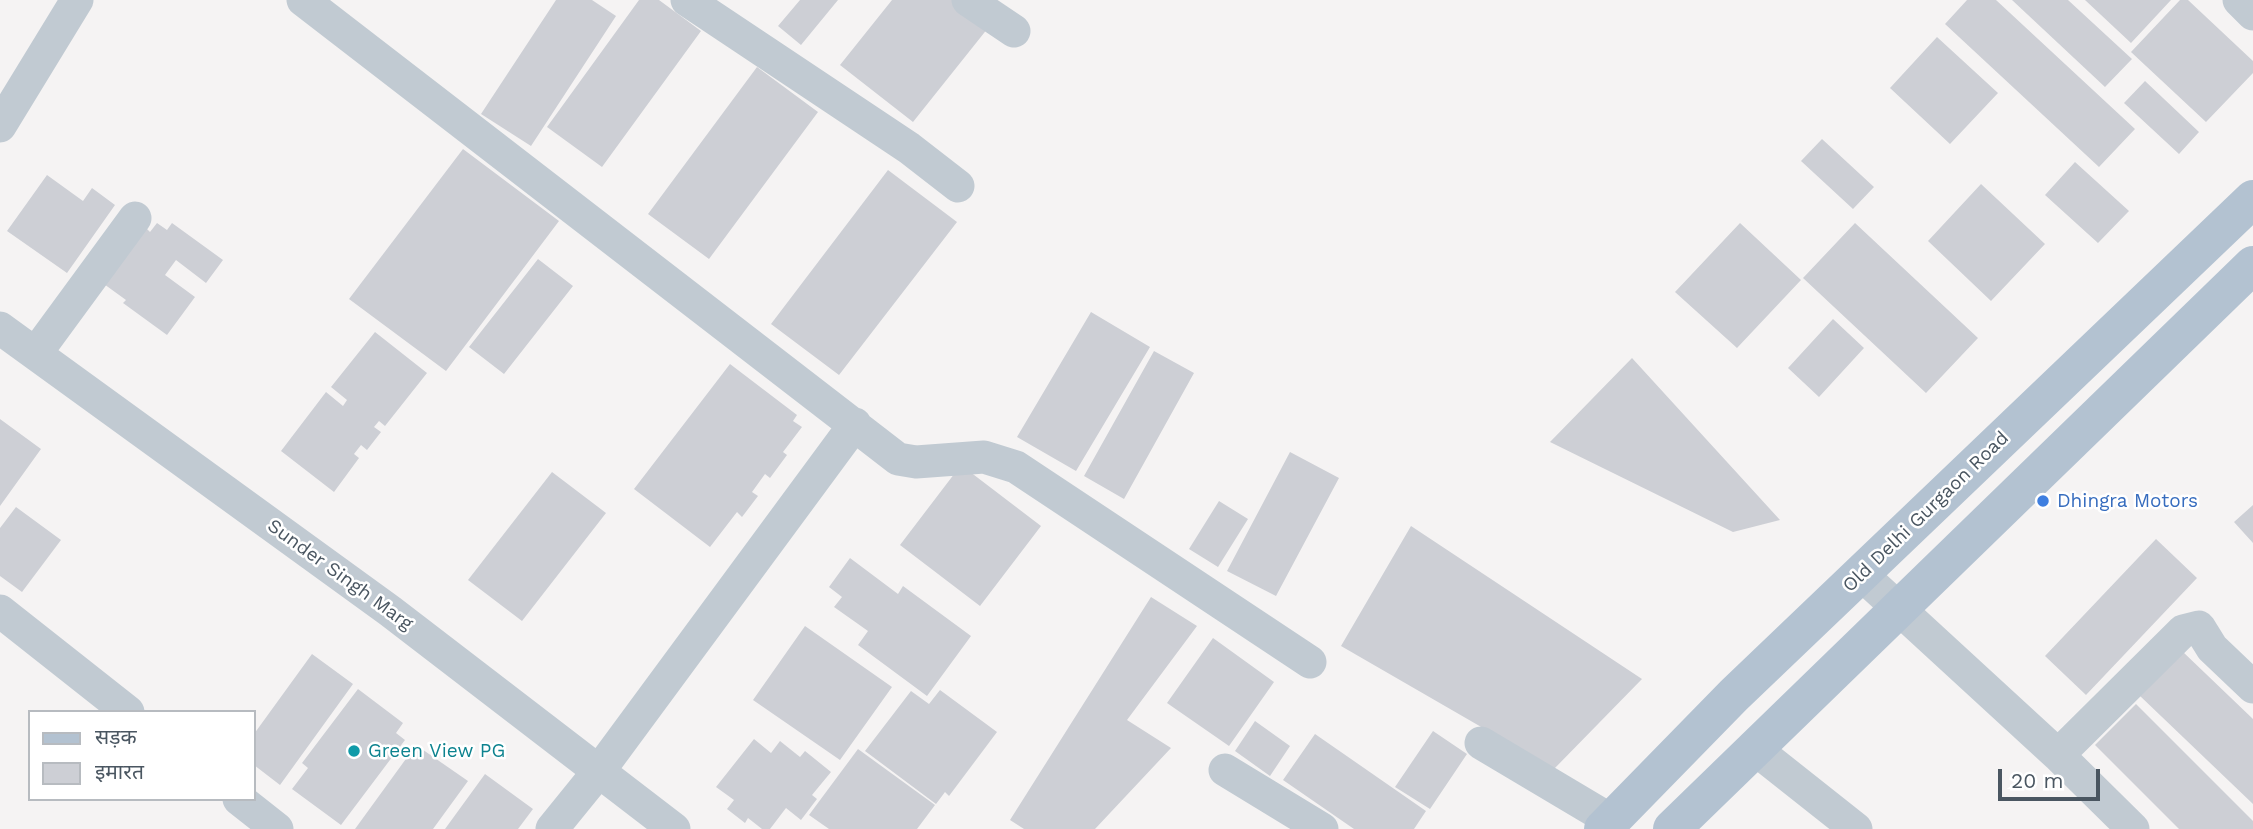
<!DOCTYPE html>
<meta charset="utf-8">
<style>
body{margin:0}
#map{position:relative;width:2253px;height:829px;overflow:hidden;background:#f5f3f3;font-family:"Work Sans","Noto Sans Devanagari",sans-serif}
canvas{display:block}
.legend{position:absolute;left:28px;top:710px;width:228px;height:91px;box-sizing:border-box;background:#fff;border:2px solid #b7bbc0;margin:0;padding:9px 12px;list-style:none;font-size:21px;color:#4a5661}
.legend li{display:flex;align-items:center;gap:14px;height:35px}
.legend b{width:35px;border:2px solid #b7bbc0}
.scale{position:absolute;left:1998px;top:769px;width:102px;height:32px;box-sizing:border-box;border:4px solid #4a5661;border-top:0;padding-left:9px;font-size:21px;line-height:24px;white-space:nowrap;color:#4a5661;-webkit-text-stroke:5px #fff;paint-order:stroke}
</style>
<div id="map">
<canvas width="2253" height="829"></canvas>
<ul class="legend">
<li><b style="height:9px;background:#b3c2d1"></b>सड़क</li>
<li><b style="height:19px;background:#cdcfd5"></b>इमारत</li>
</ul>
<div class="scale">20 m</div>
</div>
<script>
const ctx = document.querySelector('canvas').getContext('2d');
ctx.lineJoin = 'round';
function fill(path, color) {
  ctx.fillStyle = color;
  ctx.fill(path, 'evenodd');
}
function shape(rows) {
  const path = new Path2D();
  for (const r of rows) {
    path.moveTo(r[0], r[1]);
    for (let i = 2; i < r.length; i += 2) path.lineTo(r[i], r[i + 1]);
  }
  return path;
}
function trace(path, color, width, dash) {
  ctx.strokeStyle = color;
  ctx.lineWidth = width;
  ctx.lineCap = dash ? 'butt' : 'round';
  ctx.setLineDash(dash || []);
  ctx.stroke(path);
}
function drawText(font, color, halo, rows, align = 'center') {
  ctx.font = font + ' "Work Sans",sans-serif';
  ctx.lineWidth = 5;
  ctx.setLineDash([]);
  ctx.textBaseline = 'middle';
  ctx.strokeStyle = halo;
  ctx.fillStyle = color;
  for (const [text, x, y, turn = 0] of rows) {
    ctx.save();
    ctx.translate(x, y);
    ctx.rotate((+turn || 0) * Math.PI / 180);
    ctx.textAlign = isNaN(turn) ? turn : align;
    if (halo) ctx.strokeText(text, 0, 0);
    ctx.fillText(text, 0, 0);
    ctx.restore();
  }
}
fill(shape([
 [556,0,592,0,616,16,531,146,481,114],
 [639,0,659,0,701,31,602,167,547,127],
 [800,0,838,0,801,45,778,26],
 [892,0,953,0,988,28,913,122,840,65],
 [1967,0,1996,0,2135,129,2099,167,1945,24],
 [2012,0,2068,0,2132,59,2105,87],
 [2085,0,2171,0,2131,43],
 [2180,0,2188,0,2253,61,2253,73,2206,122,2131,52],
 [1937,37,1998,93,1950,144,1890,88],
 [757,67,818,112,709,259,648,214],
 [2145,81,2199,132,2179,154,2124,103],
 [1822,139,1874,187,1853,209,1801,161],
 [463,149,559,221,446,371,349,299],
 [2075,162,2129,211,2098,243,2045,195],
 [888,170,957,222,839,375,771,324],
 [47,175,83,201,92,188,115,205,67,273,7,231],
 [1981,184,2045,244,1991,301,1928,241],
 [157,223,167,230,172,223,223,260,206,283,176,260,165,275,195,297,167,335,123,303,126,300,97,279,146,228,150,232],
 [1740,223,1801,280,1737,348,1675,292],
 [1855,223,1978,338,1926,393,1803,278],
 [538,259,573,286,504,374,469,347],
 [1091,312,1150,347,1076,471,1017,437],
 [1833,319,1864,348,1819,397,1788,368],
 [375,332,427,373,385,426,379,421,374,427,381,432,367,450,361,445,354,454,359,458,334,492,281,451,326,392,343,406,347,400,331,387],
 [1154,351,1194,373,1124,499,1084,476],
 [1632,358,1780,520,1733,532,1550,442],
 [730,364,797,415,793,421,802,427,783,452,787,455,770,478,765,474,752,492,758,496,742,517,737,512,710,547,634,489],
 [0,419,41,449,0,506],
 [1290,452,1339,478,1276,596,1227,571],
 [961,465,1041,526,980,606,900,545],
 [552,472,606,513,522,621,468,580],
 [1219,501,1248,519,1218,567,1189,549],
 [2253,505,2253,543,2234,522],
 [16,507,61,540,22,592,0,576,0,528],
 [1411,526,1642,679,1554,769,1341,646],
 [2156,539,2197,578,2086,695,2045,656],
 [850,558,898,594,903,586,971,636,927,696,858,645,868,631,834,607,842,597,829,587],
 [1151,597,1197,626,1127,720,1171,748,1095,829,1024,829,1010,820],
 [805,626,892,687,840,760,753,700],
 [1213,638,1274,682,1229,746,1167,703],
 [2182,651,2253,719,2253,804,2139,695],
 [312,654,353,684,280,785,254,765,254,734],
 [358,689,403,723,396,733,405,740,341,825,292,789,308,768,302,763],
 [940,690,997,732,949,796,945,792,936,804,865,751,911,691,929,704],
 [2136,704,2253,821,2253,829,2179,829,2095,745],
 [1255,721,1290,746,1270,776,1235,751],
 [1433,731,1467,754,1430,809,1395,787],
 [1315,734,1426,811,1414,829,1354,829,1283,780],
 [754,739,771,753,780,741,800,757,805,751,831,772,812,795,817,799,801,820,786,808,770,829,762,829,748,818,745,823,727,809,734,800,716,787],
 [416,745,468,781,433,829,355,829],
 [858,749,935,805,917,829,829,829,809,815],
 [485,774,533,809,518,829,445,829]
]), '#cdcfd5');
trace(shape([
 [303,0,898,459,916,462,984,457,1016,467,1310,662],
 [687,0,909,148,958,186],
 [968,0,1014,31],
 [2239,0,2253,14],
 [0,126,77,0],
 [0,328,390,611,674,829],
 [36,353,135,218],
 [1861,574,2058,755,2133,829],
 [0,611,128,712],
 [1481,743,1612,821],
 [1755,749,1856,829],
 [2058,755,2183,631,2199,627,2212,648,2253,687],
 [1225,770,1322,829],
 [239,799,277,829],
 [552,829,599,771,855,424]
]), '#c1cad2', 33);
trace(shape([
 [1603,829,1734,695,2253,199],
 [1672,829,2253,265]
]), '#b3c2d1', 38);
for (const [x, y, r, color] of [
 [2043,501,7,"#3f7fe0"],
 [354,751,7,"#0f9aa8"]
]) {
  const dot = new Path2D();
  dot.arc(x, y, r, 0, 2 * Math.PI);
  ctx.fillStyle = color;
  ctx.fill(dot);
  trace(dot, '#fff', 2.5);
}
drawText('19px', '#366cbe', '#fff', [
 ["Dhingra Motors",2057,501]
], 'left');
drawText('19px', '#4a5661', '#fff', [
 ["Old Delhi Gurgaon Road",1926,512,-44],
 ["Sunder Singh Marg",340,575,36]
]);
drawText('19px', '#0d838f', '#fff', [
 ["Green View PG",368,751]
], 'left');
</script>
